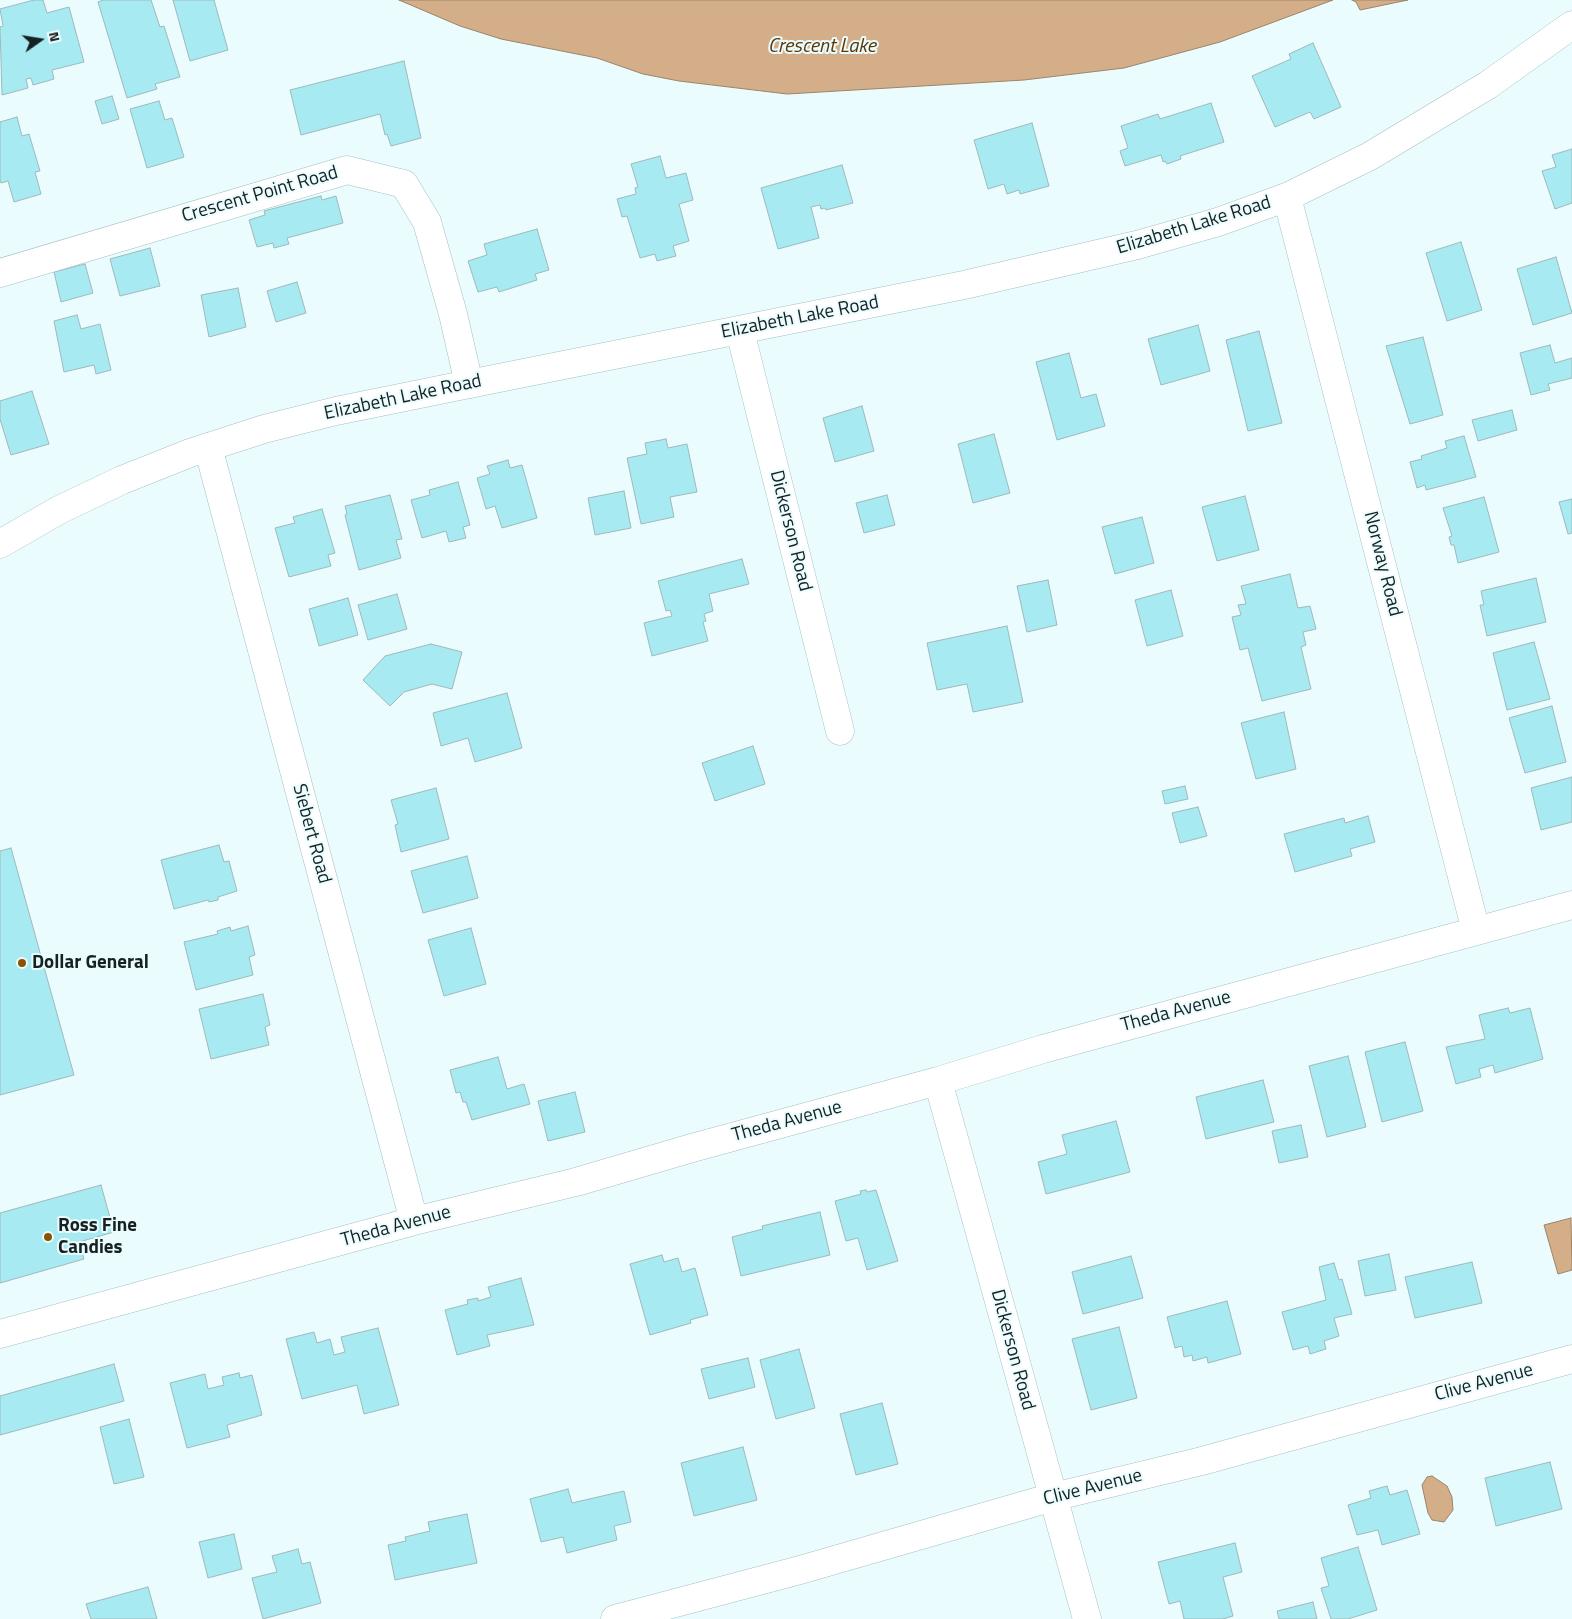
<!DOCTYPE html>
<style>
body{margin:0}
#map{position:relative;width:1572px;height:1619px;overflow:hidden;background:#ebfcfe;font-family:"Titillium Web",sans-serif}
canvas{display:block}
.north{position:absolute;left:15px;top:15px;width:50px;height:50px;-webkit-text-stroke:4px #ebfcfe;paint-order:stroke;rotate:77deg;font-size:14px;font-weight:700;line-height:20px;text-align:center;color:#162122}
.north::after{content:'';display:block;margin:auto;width:18px;height:22px;background:#162122;clip-path:polygon(50% 0,100% 100%,50% 72%,0 100%)}
</style>
<div id="map">
<canvas width="1572" height="1619"></canvas>
<div class="north">N</div>
</div>
<script>
const ctx = document.querySelector('canvas').getContext('2d');
ctx.lineJoin = 'round';
function fill(path, color) {
  ctx.fillStyle = color;
  ctx.fill(path, 'evenodd');
}
function shape(rows) {
  const path = new Path2D();
  for (const r of rows) {
    path.moveTo(r[0], r[1]);
    for (let i = 2; i < r.length; i += 2) path.lineTo(r[i], r[i + 1]);
  }
  return path;
}
function trace(path, color, width, dash) {
  ctx.strokeStyle = color;
  ctx.lineWidth = width;
  ctx.lineCap = dash ? 'butt' : 'round';
  ctx.setLineDash(dash || []);
  ctx.stroke(path);
}
function drawText(font, color, halo, rows, align = 'center') {
  ctx.font = font + ' "Titillium Web",sans-serif';
  ctx.lineWidth = 4;
  ctx.setLineDash([]);
  ctx.textBaseline = 'middle';
  ctx.strokeStyle = halo;
  ctx.fillStyle = color;
  for (const [text, x, y, turn = 0] of rows) {
    ctx.save();
    ctx.translate(x, y);
    ctx.rotate((+turn || 0) * Math.PI / 180);
    ctx.textAlign = isNaN(turn) ? turn : align;
    if (halo) ctx.strokeText(text, 0, 0);
    ctx.fillText(text, 0, 0);
    ctx.restore();
  }
}
const water = shape([
 [399,0,1333,0,1220,42,1124,68,1024,80,787,94,679,81,643,74,597,58,501,39,460,26,399,0],
 [1352,0,1408,0,1360,10,1356,2,1352,0],
 [1571,1218,1572,1270,1558,1274,1544,1225,1571,1218],
 [1432,1476,1447,1486,1452,1497,1453,1510,1444,1522,1432,1520,1428,1513,1422,1485,1427,1477,1432,1476]
]);
fill(water, '#d4ae88');
trace(water, '#9b8469', 1);
const building = shape([
 [34,0,43,0,47,13,69,7,84,62,52,70,54,79,33,85,31,78,26,79,28,88,2,95,0,27,3,26,0,9,34,0],
 [103,0,151,0,160,27,164,26,180,77,155,84,157,89,127,98,98,2,103,0],
 [173,0,214,0,228,50,190,61,173,0],
 [1313,43,1341,107,1314,119,1310,112,1275,127,1252,76,1291,59,1289,54,1313,43],
 [404,61,421,138,391,146,387,134,385,135,380,114,301,135,290,90,404,61],
 [112,96,119,119,102,124,95,101,112,96],
 [159,101,165,120,172,118,184,157,147,168,130,109,159,101],
 [1211,103,1224,142,1180,156,1181,159,1167,164,1165,161,1163,162,1161,155,1125,166,1120,151,1128,148,1121,126,1158,114,1160,119,1211,103],
 [17,117,22,136,29,134,40,171,35,172,41,194,14,202,8,181,1,183,0,180,0,122,17,117],
 [1032,123,1049,186,1020,194,1019,190,1007,194,1004,184,988,189,974,140,1032,123],
 [1572,149,1572,203,1555,209,1542,171,1556,167,1552,155,1572,149],
 [660,156,666,178,686,173,693,200,679,204,689,241,673,246,676,256,657,261,655,254,640,258,627,216,622,217,617,199,636,194,635,188,638,187,631,164,660,156],
 [842,165,853,203,826,210,825,208,821,209,820,205,811,207,819,238,778,249,761,188,842,165],
 [321,196,322,200,336,196,343,223,287,238,289,244,274,248,273,243,257,247,249,220,265,215,264,211,321,196],
 [537,229,549,270,535,274,537,280,499,292,497,287,478,292,468,261,487,255,484,244,537,229],
 [1461,242,1482,310,1447,321,1426,253,1461,242],
 [150,248,160,286,120,296,110,259,150,248],
 [1556,257,1572,313,1533,325,1517,269,1556,257],
 [85,264,93,293,61,302,54,272,85,264],
 [297,282,306,313,276,322,267,291,297,282],
 [238,288,246,327,209,337,201,295,238,288],
 [77,315,81,329,100,324,111,370,96,374,94,365,64,372,54,321,77,315],
 [1198,325,1210,371,1161,385,1148,339,1198,325],
 [1259,331,1282,423,1248,431,1226,340,1259,331],
 [1423,337,1443,415,1410,424,1386,346,1423,337],
 [1550,345,1555,363,1572,358,1572,378,1548,384,1550,390,1531,395,1520,353,1550,345],
 [1069,353,1081,398,1096,394,1105,426,1057,440,1036,362,1069,353],
 [32,391,49,444,11,455,0,419,0,401,32,391],
 [862,406,874,451,835,462,823,418,862,406],
 [1512,410,1517,430,1478,441,1472,420,1512,410],
 [994,434,1010,493,973,503,958,444,994,434],
 [1464,436,1476,477,1426,490,1425,485,1417,488,1410,462,1422,459,1421,456,1447,448,1445,441,1464,436],
 [666,439,668,448,687,444,697,492,670,497,674,517,641,524,627,458,647,454,645,443,666,439],
 [508,460,510,468,522,465,537,518,502,528,495,506,486,509,477,478,490,474,487,466,508,460],
 [458,482,470,525,463,527,466,538,449,542,446,531,422,538,411,500,430,495,429,490,458,482],
 [624,491,631,528,595,535,588,498,624,491],
 [390,495,402,539,396,540,401,558,359,570,345,515,347,514,345,506,390,495],
 [887,495,895,525,864,533,856,503,887,495],
 [1245,496,1259,550,1217,561,1202,507,1245,496],
 [1484,497,1499,552,1458,563,1454,545,1451,545,1449,537,1452,536,1443,508,1484,497],
 [1572,499,1572,533,1568,534,1559,502,1572,499],
 [322,509,335,553,328,555,331,566,289,577,275,528,295,523,293,517,322,509],
 [1142,517,1154,563,1115,574,1102,527,1142,517],
 [742,559,749,584,709,594,713,611,704,614,706,621,703,622,708,641,652,656,644,623,672,616,670,610,666,611,658,581,742,559],
 [1290,574,1298,608,1310,606,1316,629,1303,632,1306,645,1301,647,1311,689,1262,701,1248,648,1240,650,1232,617,1241,615,1238,605,1246,604,1241,586,1290,574],
 [1536,578,1546,622,1487,636,1480,605,1484,605,1481,591,1536,578],
 [1048,580,1057,625,1027,632,1017,586,1048,580],
 [1171,590,1183,636,1147,646,1135,600,1171,590],
 [397,594,407,629,368,640,358,605,397,594],
 [348,598,358,635,319,646,309,609,348,598],
 [1007,626,1023,702,973,712,967,684,937,690,927,643,1007,626],
 [1534,642,1550,699,1507,710,1493,653,1534,642],
 [431,644,462,652,452,689,432,684,404,692,390,706,363,680,385,656,431,644],
 [507,693,522,748,475,762,468,738,441,746,433,713,507,693],
 [1552,706,1566,762,1525,773,1509,718,1552,706],
 [1284,712,1296,769,1256,779,1241,723,1284,712],
 [753,746,765,784,715,801,702,763,753,746],
 [1572,777,1572,822,1541,830,1531,788,1572,777],
 [1185,786,1188,799,1165,804,1162,791,1185,786],
 [436,788,449,839,401,852,395,825,398,824,391,800,436,788],
 [1198,807,1207,836,1180,843,1172,813,1198,807],
 [1368,816,1375,842,1350,849,1352,856,1295,872,1284,834,1344,818,1345,823,1368,816],
 [219,845,224,862,229,861,237,891,218,897,218,900,209,902,208,900,174,909,161,860,219,845],
 [11,848,74,1075,0,1095,0,851,11,848],
 [467,856,478,898,423,913,411,871,467,856],
 [248,926,255,955,249,957,253,975,196,990,184,942,218,934,217,931,230,927,231,931,248,926],
 [471,928,486,984,444,996,428,940,471,928],
 [263,994,270,1025,265,1027,269,1045,211,1059,199,1009,263,994],
 [1508,1008,1510,1013,1530,1008,1543,1059,1495,1073,1493,1065,1479,1069,1481,1077,1456,1084,1446,1047,1485,1039,1479,1015,1508,1008],
 [1405,1042,1423,1111,1382,1122,1365,1052,1405,1042],
 [1348,1056,1366,1127,1327,1137,1309,1066,1348,1056],
 [498,1057,507,1089,524,1084,530,1104,472,1120,466,1102,463,1102,460,1092,456,1093,450,1070,498,1057],
 [1263,1080,1274,1122,1206,1139,1196,1097,1263,1080],
 [575,1092,585,1132,548,1141,538,1101,575,1092],
 [1116,1121,1130,1172,1046,1194,1038,1162,1067,1154,1062,1135,1116,1121],
 [1301,1125,1308,1157,1279,1163,1272,1131,1301,1125],
 [101,1185,114,1232,79,1242,84,1259,0,1283,0,1213,101,1185],
 [866,1190,867,1192,876,1190,898,1261,867,1270,858,1238,846,1241,835,1201,861,1194,860,1191,866,1190],
 [820,1212,830,1255,741,1276,732,1237,763,1229,762,1226,820,1212],
 [1389,1254,1396,1290,1365,1296,1358,1261,1389,1254],
 [662,1255,664,1262,678,1258,682,1272,695,1268,708,1315,690,1320,691,1323,650,1335,630,1264,662,1255],
 [1131,1256,1143,1298,1083,1314,1072,1272,1131,1256],
 [1472,1262,1482,1303,1415,1318,1405,1277,1472,1262],
 [1334,1263,1339,1280,1342,1279,1352,1314,1334,1318,1339,1336,1324,1341,1326,1349,1310,1354,1308,1346,1293,1350,1282,1312,1326,1300,1319,1267,1334,1263],
 [521,1278,534,1325,487,1335,490,1346,457,1355,445,1310,468,1304,467,1300,478,1298,478,1301,491,1297,488,1287,521,1278],
 [1227,1301,1241,1354,1208,1363,1207,1357,1193,1361,1192,1355,1184,1357,1182,1346,1175,1348,1167,1317,1227,1301],
 [1119,1327,1137,1398,1091,1410,1072,1339,1119,1327],
 [378,1328,399,1405,364,1414,357,1385,302,1399,286,1339,314,1332,317,1343,330,1339,334,1355,345,1352,341,1337,378,1328],
 [799,1349,815,1408,776,1419,760,1360,799,1349],
 [748,1358,755,1387,709,1399,701,1369,748,1358],
 [114,1364,124,1401,0,1435,0,1396,114,1364],
 [239,1373,240,1378,252,1375,262,1415,227,1425,230,1437,187,1448,170,1383,205,1374,208,1389,224,1385,222,1377,239,1373],
 [882,1403,898,1464,856,1475,840,1414,882,1403],
 [129,1419,144,1477,114,1484,100,1427,129,1419],
 [743,1447,757,1500,694,1516,681,1463,743,1447],
 [1550,1462,1562,1509,1496,1526,1485,1478,1550,1462],
 [1387,1486,1390,1495,1407,1490,1420,1534,1382,1545,1378,1530,1357,1535,1348,1505,1371,1498,1369,1491,1387,1486],
 [568,1489,572,1503,624,1491,631,1522,614,1526,617,1540,567,1553,563,1537,541,1542,530,1499,568,1489],
 [467,1514,477,1563,395,1580,388,1545,406,1541,405,1537,430,1531,428,1522,467,1514],
 [234,1534,242,1569,208,1578,199,1542,234,1534],
 [1235,1543,1242,1572,1223,1577,1233,1616,1223,1619,1184,1619,1180,1601,1169,1604,1158,1562,1235,1543],
 [1358,1547,1377,1610,1348,1619,1331,1619,1321,1588,1329,1586,1321,1558,1358,1547],
 [298,1549,302,1564,310,1562,321,1603,263,1619,252,1578,277,1572,272,1556,298,1549],
 [148,1587,157,1619,91,1619,86,1604,148,1587],
 [1313,1602,1317,1619,1279,1619,1277,1611,1313,1602]
]);
fill(building, '#a7eaf1');
trace(building, '#9eb9bb', 1);
const minor = shape([
 [1287,197,1476,931],
 [0,273,347,170,404,184,427,222,453,314,469,384],
 [740,331,840,731],
 [208,447,414,1221],
 [938,1081,1087,1619],
 [0,1334,414,1221,576,1182,692,1148,938,1081,1043,1049,1572,905],
 [615,1619,800,1570,1053,1497,1202,1461,1572,1359]
]);
const tertiary = shape([
 [0,544,59,510,122,480,190,453,264,429,336,411,469,384,964,285,1137,245,1218,222,1287,197,1370,156,1488,85,1572,25]
]);
trace(minor, '#a5c0c3', 29);
trace(tertiary, '#a5c0c3', 29);
trace(minor, '#fff', 28);
trace(tertiary, '#fff', 28);
for (const [x, y, r, color] of [
 [22,963,5,"#8a5304"],
 [48,1237,5,"#8a5304"]
]) {
  const dot = new Path2D();
  dot.arc(x, y, r, 0, 2 * Math.PI);
  ctx.fillStyle = color;
  ctx.fill(dot);
  trace(dot, '#ebfcfe', 2);
}
drawText('19px', '#162122', '#ebfcfe', [
 ["Crescent Point Road",260,195,-16],
 ["Elizabeth Lake Road",1194,226,-17],
 ["Elizabeth Lake Road",800,318,-11],
 ["Elizabeth Lake Road",403,398,-12],
 ["Dickerson Road",790,531,76],
 ["Norway Road",1382,564,76],
 ["Siebert Road",311,834,75],
 ["Theda Avenue",1176,1012,-15],
 ["Theda Avenue",787,1122,-15],
 ["Theda Avenue",396,1227,-15],
 ["Dickerson Road",1012,1350,75],
 ["Clive Avenue",1484,1383,-15],
 ["Clive Avenue",1093,1488,-14]
]);
drawText('bold 19px', '#162122', '#ebfcfe', [
 ["Dollar General",32,963],
 ["Ross Fine",58,1226],
 ["Candies",58,1248]
], 'left');
drawText('italic 20px', '#5b3606', '#ebfcfe', [
 ["Crescent Lake",822,47]
]);
</script>
